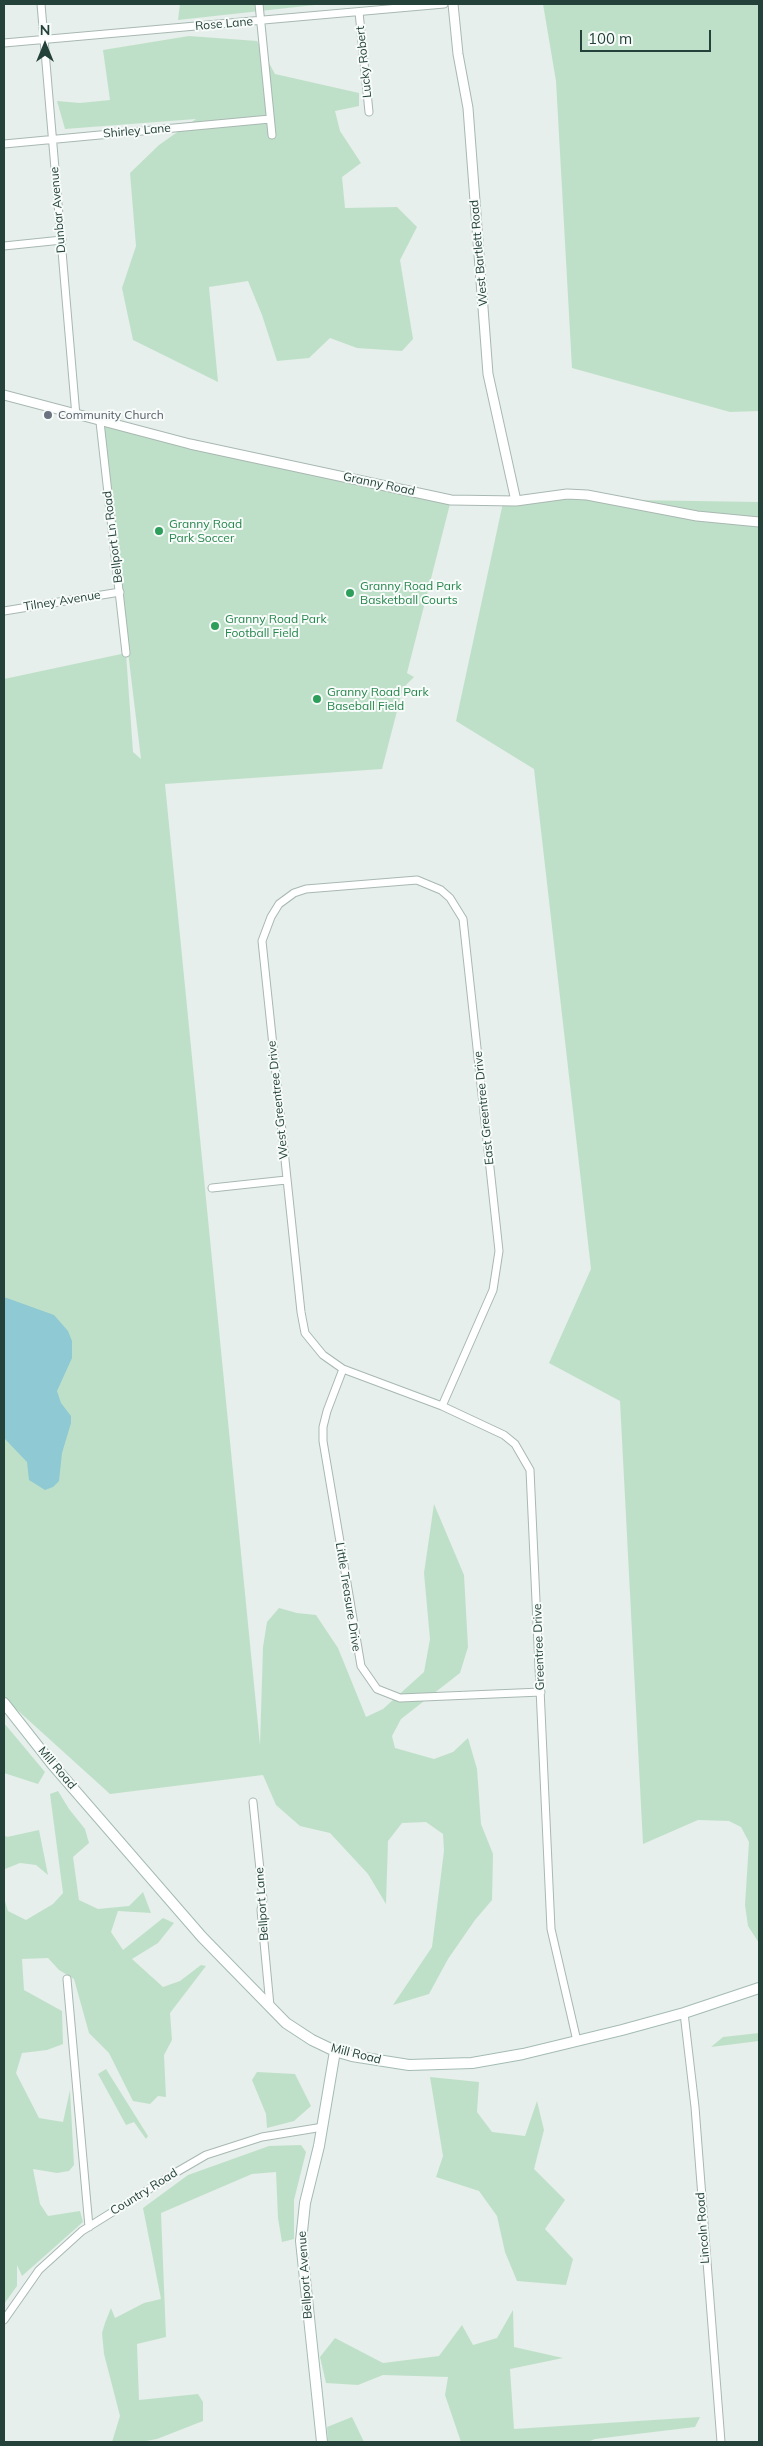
<!DOCTYPE html>
<style>
body{margin:0}
#map{position:relative;width:763px;height:2446px;overflow:hidden;background:#e6efeb;font-family:Mulish,sans-serif}
canvas{display:block}
.frame{position:absolute;inset:0;border:5px solid #24423a;pointer-events:none}
.north{position:absolute;left:20px;top:20px;width:50px;height:50px;-webkit-text-stroke:4px #f7fbf9;paint-order:stroke;rotate:0deg;font-size:14px;font-weight:700;line-height:20px;text-align:center;color:#24423a}
.north::after{content:'';display:block;margin:auto;width:18px;height:22px;background:#24423a;clip-path:polygon(50% 0,100% 100%,50% 72%,0 100%)}
.scale{position:absolute;left:580px;top:30px;width:131px;height:22px;box-sizing:border-box;border:2px solid #24423a;border-top:0;padding-left:6px;font-size:15px;line-height:18px;white-space:nowrap;color:#24423a;-webkit-text-stroke:4px #f7fbf9;paint-order:stroke}
</style>
<div id="map">
<canvas width="763" height="2446"></canvas>
<div class="frame"></div>
<div class="north">N</div>
<div class="scale">100 m</div>
</div>
<script>
const ctx = document.querySelector('canvas').getContext('2d');
ctx.lineJoin = 'round';
function fill(path, color) {
  ctx.fillStyle = color;
  ctx.fill(path, 'evenodd');
}
function shape(rows) {
  const path = new Path2D();
  for (const r of rows) {
    path.moveTo(r[0], r[1]);
    for (let i = 2; i < r.length; i += 2) path.lineTo(r[i], r[i + 1]);
  }
  return path;
}
function trace(path, color, width, dash) {
  ctx.strokeStyle = color;
  ctx.lineWidth = width;
  ctx.lineCap = dash ? 'butt' : 'round';
  ctx.setLineDash(dash || []);
  ctx.stroke(path);
}
function drawText(font, color, halo, rows, align = 'center') {
  ctx.font = font + ' Mulish,sans-serif';
  ctx.lineWidth = 4;
  ctx.setLineDash([]);
  ctx.textBaseline = 'middle';
  ctx.strokeStyle = halo;
  ctx.fillStyle = color;
  for (const [text, x, y, turn = 0] of rows) {
    ctx.save();
    ctx.translate(x, y);
    ctx.rotate((+turn || 0) * Math.PI / 180);
    ctx.textAlign = isNaN(turn) ? turn : align;
    if (halo) ctx.strokeText(text, 0, 0);
    ctx.fillText(text, 0, 0);
    ctx.restore();
  }
}
fill(shape([
 [180,4,324,4,178,20],
 [543,4,759,4,759,411,730,412,572,368,556,81],
 [189,36,257,41,275,74,359,93,359,106,335,111,340,131,361,163,342,177,345,208,397,207,417,227,400,260,413,339,402,351,357,348,330,338,309,358,277,361,262,315,248,281,209,287,218,382,133,340,122,288,136,246,130,173,159,145,196,119,65,129,57,101,80,103,110,100,103,50],
 [100,422,451,500,407,673,414,677,403,688,382,769,165,784,260,1745,263,1647,267,1622,279,1608,297,1613,316,1615,338,1648,366,1717,383,1709,424,1672,430,1639,424,1573,434,1504,464,1575,468,1647,460,1673,401,1719,392,1736,395,1748,434,1759,453,1752,468,1738,477,1769,481,1824,493,1854,492,1900,475,1920,448,1959,429,1994,393,2005,432,1947,444,1851,443,1834,426,1822,402,1823,388,1841,386,1904,368,1874,330,1833,300,1826,276,1805,263,1775,110,1794,4,1698,4,679,126,653,133,752,141,759],
 [504,498,759,502,759,1943,748,1926,745,1905,749,1842,741,1827,729,1821,698,1820,643,1844,620,1401,549,1363,591,1269,534,769,456,721],
 [4,1723,45,1772,38,1784,4,1773],
 [58,1791,69,1809,85,1829,89,1843,73,1857,79,1900,98,1909,129,1906,143,1892,151,1913,118,1911,111,1932,123,1950,163,1918,174,1923,158,1943,132,1959,163,1987,180,1981,201,1965,206,1966,170,2013,172,2040,164,2055,166,2097,158,2096,150,2104,133,2101,109,2053,89,2033,74,1979,59,1970,48,1958,22,1959,24,1990,62,2011,63,2044,47,2050,22,2053,16,2073,39,2118,63,2122,70,2090,74,2165,69,2171,57,2173,33,2169,40,2204,48,2216,80,2211,83,2222,22,2276,17,2265,17,2286,4,2304,4,1898,8,1911,26,1920,53,1904,63,1893,50,1794],
 [39,1830,48,1875,36,1865,20,1863,5,1869,4,1872,4,1835,7,1837],
 [759,2033,759,2041,711,2047,723,2037],
 [106,2069,148,2136,146,2139,134,2122,126,2125,98,2074],
 [257,2072,295,2074,311,2106,294,2121,267,2128,266,2114,252,2080],
 [430,2077,479,2082,477,2112,492,2132,525,2136,537,2101,544,2130,534,2169,565,2200,545,2229,573,2259,566,2285,517,2281,505,2252,497,2216,479,2191,436,2177,443,2156],
 [301,2145,306,2152,294,2200,294,2239,282,2242,278,2218,276,2172,252,2174,161,2213,166,2337,137,2344,139,2400,198,2394,203,2402,203,2421,157,2439,140,2442,112,2442,120,2416,104,2354,102,2333,105,2323,111,2308,115,2318,144,2303,161,2299,143,2208,188,2175,269,2146],
 [513,2310,514,2347,563,2358,510,2369,514,2429,700,2417,695,2427,595,2439,587,2442,461,2442,445,2395,448,2377,383,2375,358,2385,326,2383,320,2357,335,2338,383,2363,439,2356,462,2325,473,2345,497,2338],
 [352,2417,364,2442,328,2442,327,2427]
]), '#bfe0c8');
fill(shape([
 [4,1297,54,1315,68,1331,72,1341,72,1358,57,1391,61,1403,71,1416,71,1423,62,1453,59,1481,53,1487,45,1490,29,1480,27,1462,4,1438]
]), '#8ec9d4');
const minor = shape([
 [41,4,76,416],
 [259,4,272,135],
 [359,12,369,112],
 [4,43,444,4],
 [4,144,270,119],
 [4,246,62,240],
 [100,422,126,653],
 [4,611,120,592],
 [212,1188,286,1180],
 [343,1369,327,1411,323,1427,323,1441,361,1666,377,1689,400,1698,541,1692],
 [442,1406,493,1290,499,1251,463,919,450,898,441,890,417,880,306,889,294,893,279,904,271,917,262,941,301,1312,305,1333,323,1355,343,1369,442,1406,504,1435,515,1444,530,1470,551,1929,577,2041],
 [253,1802,263,1899,261,1910,270,2006],
 [67,1979,89,2227],
 [684,2013,695,2107,721,2442],
 [4,2320,39,2270,82,2231,175,2173,206,2155,262,2137,323,2127]
]);
const tertiary = shape([
 [453,4,458,54,468,108,488,374,516,501],
 [4,395,190,444,451,500,516,501,567,494,587,495,697,516,759,522]
]);
const secondary = shape([
 [4,1703,52,1764,202,1937,286,2023,312,2040,335,2051,352,2056,409,2065,472,2063,523,2054,622,2030,684,2013,759,1988],
 [322,2442,301,2241,305,2203,319,2146,335,2051]
]);
trace(minor, '#a8b8b2', 9);
trace(tertiary, '#a8b8b2', 11);
trace(secondary, '#a4bbb3', 12);
trace(minor, '#fff', 7);
trace(tertiary, '#fff', 9);
trace(secondary, '#fff', 10);
for (const [x, y, r, color] of [
 [48,415,5,"#6b7280"],
 [159,531,5,"#2e9e5b"],
 [350,593,5,"#2e9e5b"],
 [215,626,5,"#2e9e5b"],
 [317,699,5,"#2e9e5b"]
]) {
  const dot = new Path2D();
  dot.arc(x, y, r, 0, 2 * Math.PI);
  ctx.fillStyle = color;
  ctx.fill(dot);
  trace(dot, '#f7fbf9', 2);
}
drawText('12px', '#24423a', '#f7fbf9', [
 ["Rose Lane",224,24,-5],
 ["Lucky Robert",364,62,-96],
 ["Shirley Lane",137,131,-5],
 ["Dunbar Avenue",58,210,-95],
 ["West Bartlett Road",479,253,-95],
 ["Granny Road",379,484,12],
 ["Bellport Ln Road",113,537,-97],
 ["Tilney Avenue",62,601,-9],
 ["West Greentree Drive",278,1100,-96],
 ["East Greentree Drive",484,1108,-96],
 ["Little Treasure Drive",348,1597,81],
 ["Greentree Drive",539,1647,-92],
 ["Mill Road",57,1768,50],
 ["Bellport Lane",262,1904,-94],
 ["Mill Road",356,2054,14],
 ["Country Road",144,2192,-32],
 ["Lincoln Road",703,2228,-94],
 ["Bellport Avenue",305,2275,-94]
]);
drawText('12px', '#5b616d', '#f7fbf9', [
 ["Community Church",58,415]
], 'left');
drawText('12px', '#27864d', '#f7fbf9', [
 ["Granny Road",169,524],
 ["Park Soccer",169,538],
 ["Granny Road Park",360,586],
 ["Basketball Courts",360,600],
 ["Granny Road Park",225,619],
 ["Football Field",225,633],
 ["Granny Road Park",327,692],
 ["Baseball Field",327,706]
], 'left');
</script>
